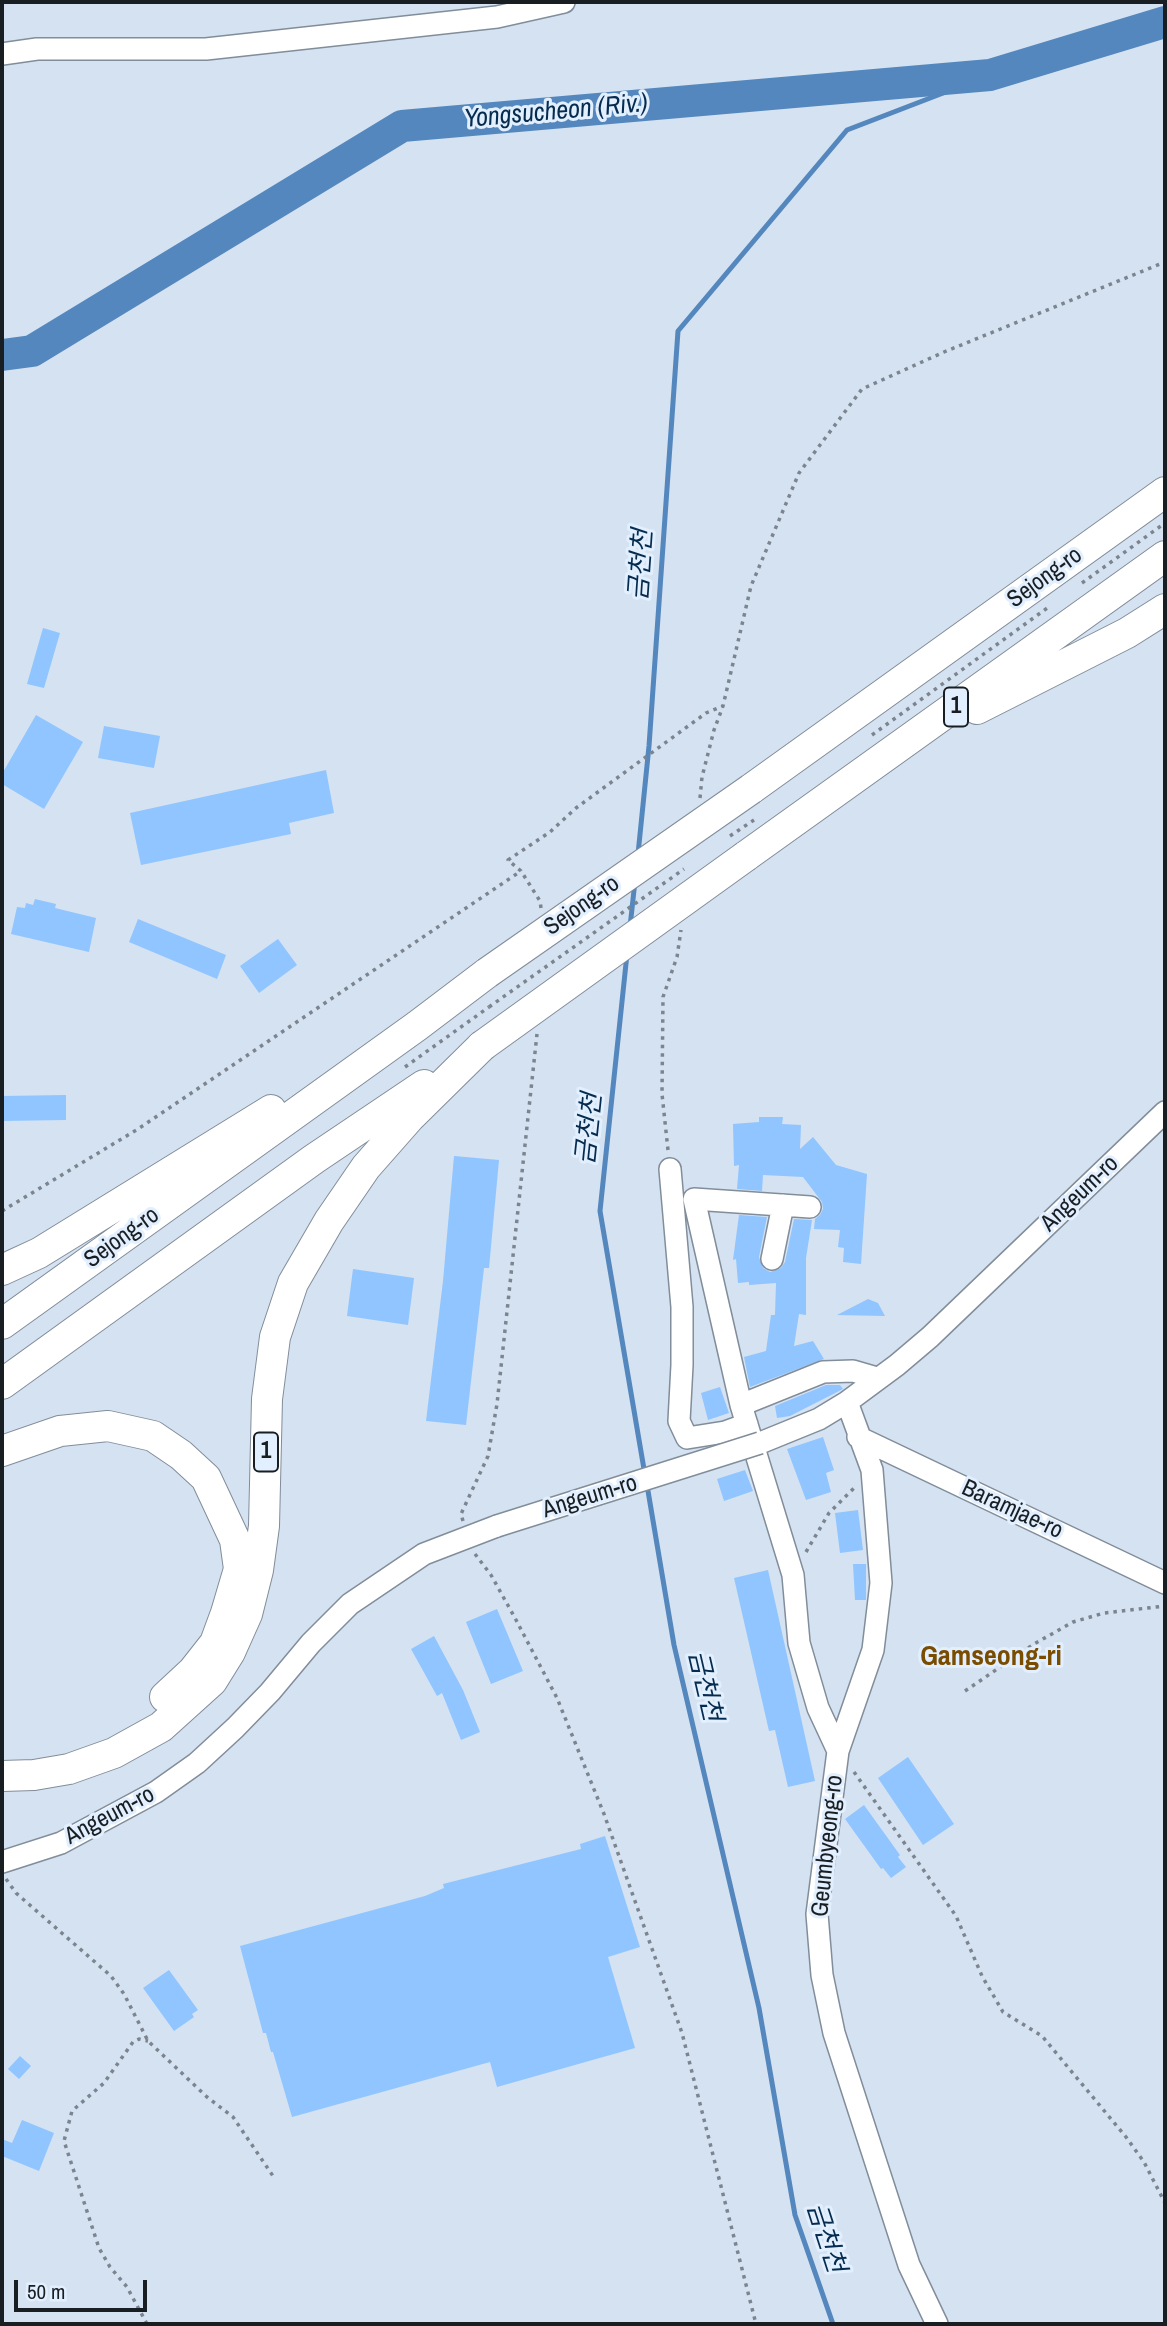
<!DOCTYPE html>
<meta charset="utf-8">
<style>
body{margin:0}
#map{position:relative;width:1167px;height:2326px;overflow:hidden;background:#d5e2f1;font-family:"Archivo Narrow",sans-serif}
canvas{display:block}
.frame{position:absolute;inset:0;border:4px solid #191e23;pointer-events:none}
.scale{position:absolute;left:14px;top:2280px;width:133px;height:32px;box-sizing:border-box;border:4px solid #191e23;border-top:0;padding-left:9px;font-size:21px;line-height:24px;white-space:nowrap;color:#191e23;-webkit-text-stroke:5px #e2effe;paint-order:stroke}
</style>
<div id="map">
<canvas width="1167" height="2326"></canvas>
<div class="frame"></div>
<div class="scale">50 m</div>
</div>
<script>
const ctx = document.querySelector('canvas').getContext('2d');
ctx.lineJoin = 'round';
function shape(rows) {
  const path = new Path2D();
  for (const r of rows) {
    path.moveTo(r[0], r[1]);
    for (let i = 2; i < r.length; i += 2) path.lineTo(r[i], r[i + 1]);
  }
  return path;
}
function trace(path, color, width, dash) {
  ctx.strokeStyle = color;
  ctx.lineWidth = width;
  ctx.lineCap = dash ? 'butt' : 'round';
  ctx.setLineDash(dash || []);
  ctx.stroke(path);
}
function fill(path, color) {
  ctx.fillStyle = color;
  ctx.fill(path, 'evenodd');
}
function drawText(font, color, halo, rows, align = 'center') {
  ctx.font = font + ' "Archivo Narrow","Noto Sans KR",sans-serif';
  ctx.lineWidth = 6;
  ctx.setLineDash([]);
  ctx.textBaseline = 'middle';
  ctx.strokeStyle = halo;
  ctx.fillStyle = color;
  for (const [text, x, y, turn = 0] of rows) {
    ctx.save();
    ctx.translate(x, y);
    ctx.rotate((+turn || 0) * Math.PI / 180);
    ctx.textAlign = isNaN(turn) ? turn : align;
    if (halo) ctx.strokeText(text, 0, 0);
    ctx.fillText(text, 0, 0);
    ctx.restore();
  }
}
trace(shape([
 [638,854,649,746,678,331,847,130,990,75],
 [630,927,635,881],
 [627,954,600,1211,645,1475],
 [647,1485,674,1645,759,2008,795,2215,833,2324]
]), '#5487bd', 5);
trace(shape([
 [2,355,32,351,402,126,990,75,1165,22]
]), '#5487bd', 32);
fill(shape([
 [43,628,60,633,44,688,27,684],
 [36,715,83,742,44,809,2,784,2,774],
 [104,726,160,736,154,768,98,758],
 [326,770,334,813,289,823,291,834,141,865,130,813],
 [35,899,56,904,55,908,96,918,89,952,11,934,17,907,25,908,26,903,33,905],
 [138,919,226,955,217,979,129,942],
 [278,939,297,965,259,993,240,966],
 [66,1095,66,1120,2,1121,2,1096],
 [759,1117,783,1117,782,1124,801,1125,800,1149,813,1137,836,1165,867,1174,861,1264,843,1262,844,1248,838,1247,840,1230,814,1229,815,1219,820,1215,823,1209,822,1202,803,1177,763,1175,762,1191,737,1189,739,1165,734,1166,733,1124,759,1122],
 [454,1156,499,1160,489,1268,484,1268,466,1425,426,1421,443,1281],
 [739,1215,767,1217,759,1257,763,1268,770,1272,781,1268,785,1262,794,1219,812,1220,806,1258,806,1315,799,1314,794,1346,813,1341,824,1359,750,1387,744,1357,766,1351,771,1315,775,1315,776,1283,749,1285,749,1282,738,1283,736,1259,733,1260],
 [353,1269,414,1278,408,1325,347,1316],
 [868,1299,878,1303,885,1316,837,1315],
 [826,1385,840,1385,843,1389,790,1416,777,1418,775,1406],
 [720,1387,729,1413,708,1420,701,1393],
 [823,1437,834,1470,826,1473,831,1492,806,1500,787,1449],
 [745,1470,753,1491,724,1501,717,1479],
 [858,1510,863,1550,840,1553,835,1513],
 [853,1564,866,1564,866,1600,855,1600],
 [768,1570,815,1781,788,1787,775,1730,769,1731,734,1578],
 [497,1609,523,1671,491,1684,466,1622],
 [434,1636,463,1690,480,1732,461,1740,442,1693,437,1696,411,1649],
 [908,1757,954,1824,923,1845,878,1778],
 [864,1805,900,1855,898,1857,906,1867,891,1878,883,1868,881,1869,845,1819],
 [605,1836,640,1947,608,1957,635,2048,497,2087,490,2062,292,2117,273,2052,271,2052,266,2033,263,2033,240,1946,425,1896,444,1888,443,1884,581,1849,580,1844],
 [169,1970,198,2010,192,2014,194,2017,174,2031,143,1988],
 [20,2056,31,2066,19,2079,8,2069],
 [22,2120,54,2133,39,2171,2,2156,2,2139,12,2143]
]), '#90c5ff');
const minor = shape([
 [2,54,37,49,206,49,497,17,564,2],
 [670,1169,682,1307,682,1365,679,1421,687,1438,725,1432,747,1424],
 [810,1207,694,1199,741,1405,823,1372,853,1371,877,1378],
 [772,1259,783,1205],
 [847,1402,872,1470,881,1583,873,1650,838,1751,817,1914,822,1975,834,2033,909,2265,937,2324],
 [741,1405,793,1575,799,1643,818,1708,838,1751],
 [858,1437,1165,1583],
 [760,1443,819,1419,847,1402,897,1365,930,1337,1165,1112],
 [2,1862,61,1843,156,1792,197,1763,235,1728,270,1692,311,1643,350,1604,424,1554,497,1526]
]);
const highway = shape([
 [977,709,1127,633,1165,609],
 [751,789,1165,492],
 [746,856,1165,556],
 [2,1270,39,1253,271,1110],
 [2,1324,417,1026,487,973],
 [2,1384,314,1159,424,1085],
 [2,1451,60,1431,108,1426,153,1436,181,1455,206,1478,235,1540,239,1569,226,1613,215,1643,193,1671,165,1697],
 [2,1776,34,1775,69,1769,114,1753,161,1727,212,1681,230,1652,247,1614,258,1570,264,1526,267,1399,275,1337,293,1283,329,1221,366,1167,410,1117,482,1046]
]);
trace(minor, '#818d9a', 24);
trace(highway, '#818d9a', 32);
trace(shape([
 [1082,583,1165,523],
 [872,735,1050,606],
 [700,798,702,777,714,730,723,706,751,586,799,473,862,389,944,352,1165,262],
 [541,908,540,901,521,871,508,860,550,832,576,808,706,713,723,706],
 [405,1067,489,1007],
 [668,1150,662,1094,663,997,677,957,681,930],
 [2,1211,138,1129,521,871],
 [463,1521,461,1514,488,1456,497,1404,537,1034],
 [806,1552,829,1513,856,1486],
 [475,1554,491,1575,515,1618,557,1698,604,1814,682,2033,756,2324],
 [965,1691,1034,1644,1073,1622,1104,1613,1165,1606],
 [854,1772,956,1916,982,1976,1003,2012,1042,2036,1126,2137,1144,2162,1165,2203],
 [6,1879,16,1893,111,1976,124,1994,148,2041,207,2097,233,2117,273,2176],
 [147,2324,127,2287,110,2267,99,2248,64,2141,72,2111,104,2083,133,2042,139,2039,148,2041]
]), '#7c858f', 3.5, [3.5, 5]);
trace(minor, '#fff', 21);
trace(highway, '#fff', 30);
const minorBridge = shape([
 [497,1526,760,1443]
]);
const highwayBridge = shape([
 [487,973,751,789],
 [482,1046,746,856]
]);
trace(minorBridge, '#818d9a', 24, []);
trace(highwayBridge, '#818d9a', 32, []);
trace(shape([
 [730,836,754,820],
 [489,1007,684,869]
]), '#7c858f', 3.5, [3.5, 5]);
trace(minorBridge, '#fff', 21);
trace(highwayBridge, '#fff', 30);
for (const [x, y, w] of [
 [956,707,24],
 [266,1452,24]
]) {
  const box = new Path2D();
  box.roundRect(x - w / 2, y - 19.5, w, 39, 5);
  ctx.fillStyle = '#e2effe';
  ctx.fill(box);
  trace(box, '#191e23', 2);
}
drawText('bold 23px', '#191e23', null, [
 ["1",956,707],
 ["1",266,1452]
]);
drawText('24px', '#191e23', '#e2effe', [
 ["Sejong-ro",1045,578,-36],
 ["Sejong-ro",582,906,-35],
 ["Angeum-ro",1080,1194,-44],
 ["Sejong-ro",122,1238,-36],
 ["Angeum-ro",590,1497,-17],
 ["Baramjae-ro",1012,1510,25],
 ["Angeum-ro",110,1816,-28],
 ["Geumbyeong-ro",828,1846,-84]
]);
drawText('italic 26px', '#052b4f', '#e2effe', [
 ["Yongsucheon (Riv.)",556,112,-5],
 ["금천천",642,565,-86],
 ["금천천",590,1129,-84],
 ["금천천",704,1686,77],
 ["금천천",825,2238,72]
]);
drawText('bold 28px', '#7a4c00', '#e2effe', [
 ["Gamseong-ri",991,1657]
]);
</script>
